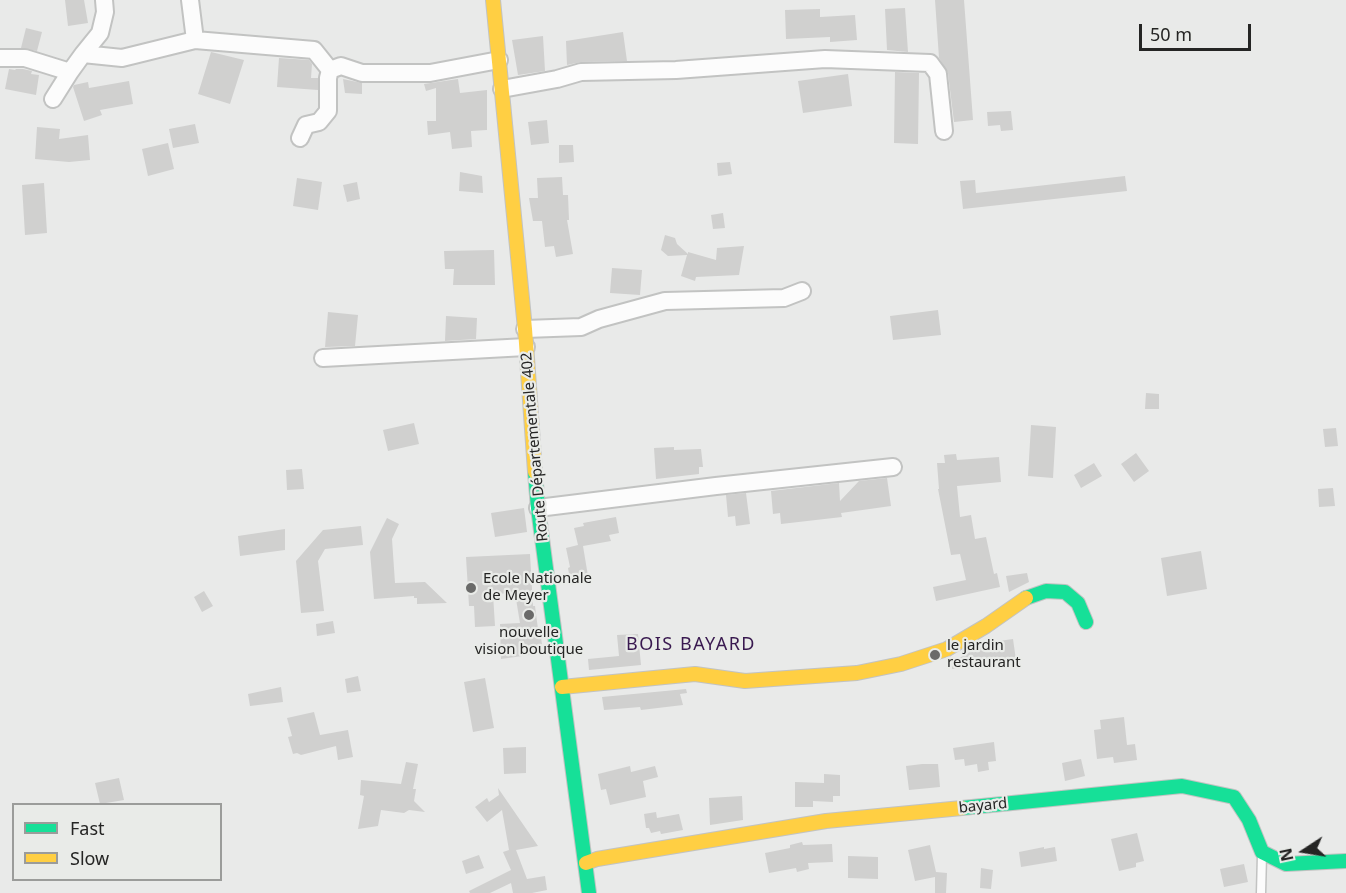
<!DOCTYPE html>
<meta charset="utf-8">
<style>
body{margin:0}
#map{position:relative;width:1346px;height:893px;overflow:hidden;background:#e9eae9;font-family:"Noto Sans",sans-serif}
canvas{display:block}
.legend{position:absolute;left:12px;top:803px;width:210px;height:78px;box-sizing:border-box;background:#e9ebe8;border:2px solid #9b9c9a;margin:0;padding:8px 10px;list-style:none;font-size:18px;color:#252524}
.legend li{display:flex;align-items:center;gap:12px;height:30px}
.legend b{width:30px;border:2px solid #9b9c9a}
.north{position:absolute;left:1274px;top:821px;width:60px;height:60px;-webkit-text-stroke:4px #e9ebe8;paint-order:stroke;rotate:258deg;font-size:16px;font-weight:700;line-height:24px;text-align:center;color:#252524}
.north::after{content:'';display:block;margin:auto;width:21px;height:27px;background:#252524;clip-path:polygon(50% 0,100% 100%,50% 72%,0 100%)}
.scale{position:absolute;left:1139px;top:24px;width:112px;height:27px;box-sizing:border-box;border:3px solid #252524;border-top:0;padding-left:8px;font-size:18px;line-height:21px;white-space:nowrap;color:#252524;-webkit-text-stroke:4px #e9ebe8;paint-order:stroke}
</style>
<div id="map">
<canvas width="1346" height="893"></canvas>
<ul class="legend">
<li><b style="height:8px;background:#16e098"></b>Fast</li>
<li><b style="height:8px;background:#ffcf43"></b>Slow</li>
</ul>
<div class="north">N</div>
<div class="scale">50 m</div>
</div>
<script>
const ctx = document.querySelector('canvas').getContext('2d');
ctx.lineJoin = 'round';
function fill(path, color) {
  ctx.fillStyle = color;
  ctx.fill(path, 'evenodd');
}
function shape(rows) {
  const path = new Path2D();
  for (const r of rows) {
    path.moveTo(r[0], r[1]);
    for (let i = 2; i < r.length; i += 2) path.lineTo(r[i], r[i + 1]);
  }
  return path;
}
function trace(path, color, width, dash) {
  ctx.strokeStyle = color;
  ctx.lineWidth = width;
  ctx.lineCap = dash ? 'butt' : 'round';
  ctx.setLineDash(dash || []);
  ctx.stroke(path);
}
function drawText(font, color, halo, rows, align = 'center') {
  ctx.font = font + ' "Noto Sans",sans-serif';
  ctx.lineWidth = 4.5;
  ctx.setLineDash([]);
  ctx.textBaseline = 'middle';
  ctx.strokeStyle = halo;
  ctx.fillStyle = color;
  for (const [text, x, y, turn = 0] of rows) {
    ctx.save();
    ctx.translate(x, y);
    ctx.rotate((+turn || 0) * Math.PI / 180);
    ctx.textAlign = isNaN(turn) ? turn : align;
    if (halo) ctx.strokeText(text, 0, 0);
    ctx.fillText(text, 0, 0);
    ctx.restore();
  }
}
fill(shape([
 [65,0,84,0,88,23,68,26],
 [935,0,964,0,973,120,954,122,948,73,939,58],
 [905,8,908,52,887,50,885,9],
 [820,9,820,17,855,15,857,40,830,42,830,37,786,39,785,10],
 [26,28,42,32,37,51,21,48],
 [623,32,627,61,581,62,567,65,566,41],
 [543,36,545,71,518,75,512,40],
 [211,52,244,60,230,104,198,94],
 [279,58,309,60,312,64,311,78,318,78,318,90,277,87],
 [9,69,15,70,16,69,23,69,32,71,31,74,39,75,36,95,5,89],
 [895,72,919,73,918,144,894,143],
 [848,74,852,106,803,113,798,81],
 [343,79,362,83,362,94,345,93],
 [458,79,460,93,487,90,487,130,471,131,472,147,452,149,450,132,428,135,427,121,436,121,436,88,426,91,424,84],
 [129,81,133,104,100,110,102,115,84,121,73,87,74,85,88,82,89,88],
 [1011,111,1013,130,1001,131,1000,125,988,126,987,112],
 [547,120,549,143,531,145,528,122],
 [195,124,199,143,173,148,169,129],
 [37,127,60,129,59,139,88,135,90,160,69,162,35,159],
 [168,143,174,169,148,176,142,149],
 [559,145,573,145,574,162,559,163],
 [730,162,732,174,718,176,717,163],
 [460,172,482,176,483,193,459,191],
 [1125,176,1127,191,963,209,960,181,975,180,976,193],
 [562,177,563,195,568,195,569,220,567,220,573,254,556,257,554,246,545,247,542,221,533,221,529,198,538,198,537,178],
 [297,178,322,182,318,210,293,206],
 [357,182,360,199,347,202,343,185],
 [44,183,47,233,25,235,22,185],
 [723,213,725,228,713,229,711,215],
 [665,235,675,238,677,244,688,254,688,252,716,260,717,248,744,246,739,275,696,277,695,281,681,276,687,255,668,256,661,250],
 [494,250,495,285,453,285,454,269,445,269,444,251],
 [612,268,642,270,640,295,610,293],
 [938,310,941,335,893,340,890,316],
 [328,312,358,315,355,346,325,347],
 [446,316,477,318,476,339,445,341],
 [1146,393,1159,394,1159,409,1145,409],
 [414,423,419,444,388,451,383,430],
 [1031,425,1056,427,1053,478,1028,476],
 [1336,428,1338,446,1325,447,1323,429],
 [674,447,674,450,701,449,703,467,699,467,699,474,656,479,654,448],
 [1136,453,1149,471,1134,482,1121,464],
 [956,454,957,460,999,457,1001,482,957,486,960,517,971,515,975,539,986,537,994,574,997,573,1000,587,936,601,933,587,966,580,960,554,951,555,938,489,939,489,937,463,945,463,944,455],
 [1094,463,1102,476,1081,488,1074,475],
 [302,469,304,489,287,490,286,470],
 [887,478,891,506,841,513,842,517,781,524,780,513,773,514,771,491,839,483,840,501,859,481],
 [1333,488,1335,506,1319,507,1318,489],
 [746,493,750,524,736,526,735,516,728,517,726,495],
 [524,508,527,532,495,537,491,513],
 [616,517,619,533,609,535,611,541,583,546,589,582,571,585,568,568,570,567,566,548,578,545,574,528,584,526,583,523],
 [387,518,399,524,392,539,395,583,425,582,447,603,417,604,417,598,414,598,414,596,374,599,370,552],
 [361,526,363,545,325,549,318,561,324,611,301,613,296,561,323,530],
 [285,529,285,550,240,556,238,536],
 [1201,551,1207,589,1167,596,1161,558],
 [530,554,533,606,535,606,538,629,540,629,543,653,501,659,500,624,520,623,515,593,493,594,495,626,475,627,474,606,469,606,466,557],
 [1027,573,1029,582,1009,592,1006,576],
 [204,591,213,606,202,612,194,597],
 [333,621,335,633,317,636,316,624],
 [638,634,641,665,589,670,588,659,619,656,617,635],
 [1013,639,1016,660,952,669,951,663,985,643],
 [358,676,361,691,347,693,345,679],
 [485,678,494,728,473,732,464,682],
 [281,687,283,702,250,706,248,694],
 [686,689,687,693,680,694,683,705,641,710,640,707,604,710,602,697],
 [314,712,320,735,348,730,353,757,338,760,336,746,301,755,297,753,293,754,288,737,292,736,287,718],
 [1124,717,1127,745,1135,744,1137,760,1114,763,1113,757,1097,759,1094,730,1101,729,1100,720],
 [994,742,996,761,988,762,989,770,978,772,977,764,965,766,964,759,955,760,953,748],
 [526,747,526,773,504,774,503,748],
 [1081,759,1085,776,1065,781,1062,763],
 [406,762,418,764,413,789,416,789,414,801,425,812,409,810,404,813,381,810,378,826,358,829,364,796,360,795,361,780,401,784],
 [922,764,938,764,940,787,909,790,906,766],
 [630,766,631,772,655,766,658,777,643,781,646,797,610,805,606,789,601,790,598,774],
 [824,774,840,775,840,796,833,796,833,802,813,801,813,807,795,807,795,782,824,783],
 [119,778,124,800,100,804,95,783],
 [498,788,538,846,516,850,527,879,545,876,547,890,532,893,513,893,511,883,490,893,470,893,469,891,511,870,503,852,509,850,502,810,487,822,475,807,487,798,489,802,499,795],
 [742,796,743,820,710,825,709,798],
 [656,812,657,818,679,814,683,830,661,834,660,831,651,833,649,828,646,828,644,814],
 [1137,833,1144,861,1136,863,1136,867,1119,871,1111,839],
 [802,842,803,845,832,844,833,862,808,863,809,869,797,872,796,868,769,873,765,853,790,848,790,845],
 [930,845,936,872,947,873,946,893,935,893,935,877,915,881,908,850],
 [1044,847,1044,849,1055,847,1057,861,1021,867,1019,852],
 [479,855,484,868,466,874,462,861],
 [848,856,878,857,878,879,848,878],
 [1244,864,1248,882,1224,887,1220,869],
 [981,868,993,870,991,889,980,888]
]), '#d0d0cf');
const lane = shape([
 [1261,893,1262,855]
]);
const street = shape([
 [190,0,195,40],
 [83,54,100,33,105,12,104,0],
 [0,58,25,58,70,72,83,54,122,58,195,40,314,50,330,70,341,66,362,73,430,73,499,60],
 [502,89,557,79,581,72,676,70,825,59,930,63,938,74,944,131],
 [53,99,70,72],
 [300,138,306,125,319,122,328,111,328,78,330,70],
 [525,329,581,327,599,319,665,301,784,298,802,291],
 [323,358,526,347],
 [538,508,716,486,893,467]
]);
const fast = shape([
 [535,472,538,508,589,893],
 [1026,598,1046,591,1065,592,1078,603,1086,622],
 [962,808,1182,786,1234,797,1249,820,1262,852,1286,864,1346,861]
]);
const slow = shape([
 [493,0,525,329,535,472],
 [562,687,695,674,745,681,857,673,901,664,947,649,986,626,1026,598],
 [586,863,597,859,826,821,962,808]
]);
trace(lane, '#c2c3c2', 11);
trace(street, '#c2c3c2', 20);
trace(fast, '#c2c3c2', 16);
trace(slow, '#c2c3c2', 16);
trace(lane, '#fcfcfc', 8);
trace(street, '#fcfcfc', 16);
trace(fast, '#16e098', 14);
trace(slow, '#ffcf43', 14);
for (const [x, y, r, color] of [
 [471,588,6,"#6a6a69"],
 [529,615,6,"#6a6a69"],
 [935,655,6,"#6a6a69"]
]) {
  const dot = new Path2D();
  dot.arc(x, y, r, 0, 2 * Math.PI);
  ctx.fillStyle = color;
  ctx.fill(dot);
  trace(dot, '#e9ebe8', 2);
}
drawText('15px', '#252524', '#e9ebe8', [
 ["Route Départementale 402",535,447,-95],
 ["bayard",983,806,-6]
]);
drawText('15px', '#252524', '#e9ebe8', [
 ["Ecole Nationale",483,579],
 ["de Meyer",483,596],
 ["nouvelle",529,633,"center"],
 ["vision boutique",529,650,"center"],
 ["le jardin",947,646],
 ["restaurant",947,663]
], 'left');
ctx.letterSpacing = '1.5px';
drawText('18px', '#391950', '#e9ebe8', [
 ["BOIS BAYARD",691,645]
]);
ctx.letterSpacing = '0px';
</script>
